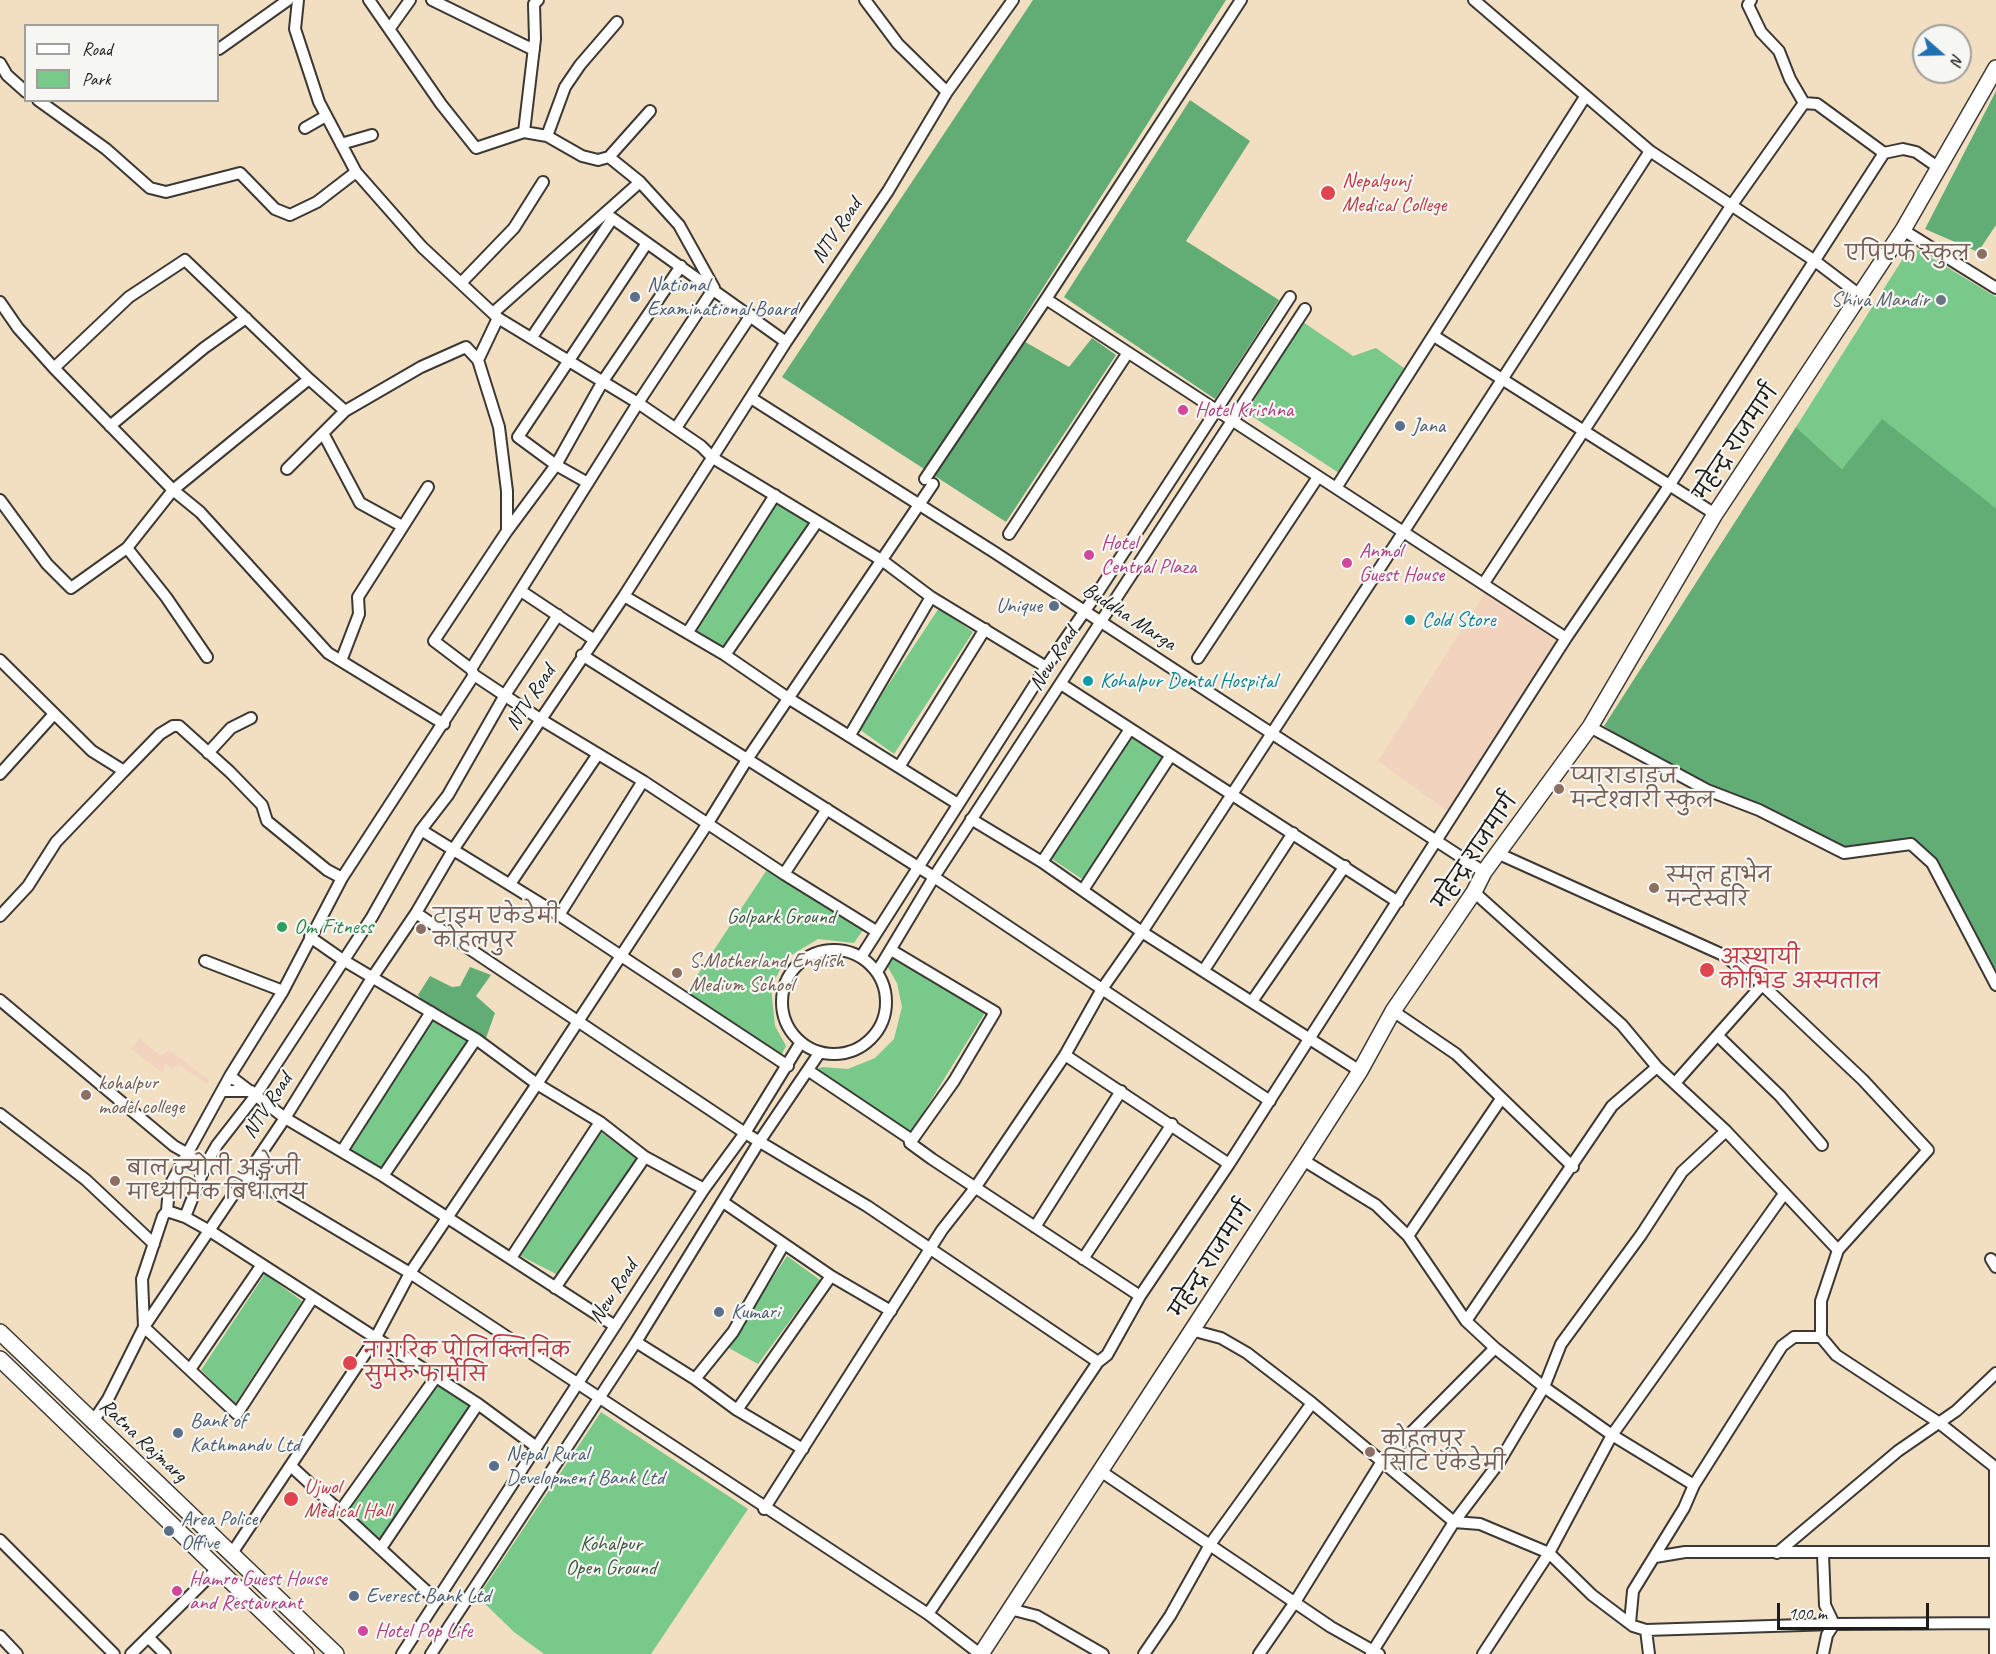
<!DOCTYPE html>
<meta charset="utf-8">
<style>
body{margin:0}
#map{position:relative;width:1996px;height:1654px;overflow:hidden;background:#f2dec0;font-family:Caveat,sans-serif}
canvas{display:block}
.legend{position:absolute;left:24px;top:24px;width:195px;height:78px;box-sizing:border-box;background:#f6f6f2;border:2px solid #9f9f9c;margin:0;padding:8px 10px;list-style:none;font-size:18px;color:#1c1c1c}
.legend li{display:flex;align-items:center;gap:12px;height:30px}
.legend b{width:30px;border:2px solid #9f9f9c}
.north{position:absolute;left:1912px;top:24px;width:60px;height:60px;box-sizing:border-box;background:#f6f6f2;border:2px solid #9f9f9c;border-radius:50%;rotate:110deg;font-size:16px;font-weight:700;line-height:24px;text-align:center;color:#1c1c1c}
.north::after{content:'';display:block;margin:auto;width:21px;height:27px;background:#1f6fb2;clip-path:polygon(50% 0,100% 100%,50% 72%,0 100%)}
.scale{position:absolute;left:1777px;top:1603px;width:152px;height:27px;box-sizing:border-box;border:3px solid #1c1c1c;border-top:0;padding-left:8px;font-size:18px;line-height:21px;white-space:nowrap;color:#1c1c1c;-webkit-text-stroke:4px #f6f6f2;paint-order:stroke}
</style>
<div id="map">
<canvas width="1996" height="1654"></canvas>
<ul class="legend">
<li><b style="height:8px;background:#fff"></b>Road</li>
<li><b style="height:16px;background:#79c98a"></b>Park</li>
</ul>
<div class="north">N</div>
<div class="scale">100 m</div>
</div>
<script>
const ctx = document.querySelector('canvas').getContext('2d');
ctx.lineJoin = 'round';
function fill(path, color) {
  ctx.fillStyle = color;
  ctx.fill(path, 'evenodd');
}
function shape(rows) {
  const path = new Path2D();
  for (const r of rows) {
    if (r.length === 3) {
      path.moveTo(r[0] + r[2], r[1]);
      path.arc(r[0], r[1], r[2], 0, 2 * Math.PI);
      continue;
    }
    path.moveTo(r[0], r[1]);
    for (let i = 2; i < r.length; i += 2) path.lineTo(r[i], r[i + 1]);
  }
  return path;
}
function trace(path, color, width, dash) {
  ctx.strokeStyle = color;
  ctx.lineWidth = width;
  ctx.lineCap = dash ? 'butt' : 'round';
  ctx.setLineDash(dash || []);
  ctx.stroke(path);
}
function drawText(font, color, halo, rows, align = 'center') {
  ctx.font = font + ' Caveat,"Playpen Sans Deva",sans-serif';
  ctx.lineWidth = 4.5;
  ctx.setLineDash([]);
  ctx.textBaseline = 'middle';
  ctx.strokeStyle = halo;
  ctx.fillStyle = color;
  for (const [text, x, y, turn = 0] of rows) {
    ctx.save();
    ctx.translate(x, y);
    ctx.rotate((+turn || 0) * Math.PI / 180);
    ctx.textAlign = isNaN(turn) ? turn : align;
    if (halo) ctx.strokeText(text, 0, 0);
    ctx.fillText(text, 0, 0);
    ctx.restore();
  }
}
fill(shape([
 [1485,593,1557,641,1447,811,1378,761],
 [139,1038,161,1056,169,1050,210,1081,207,1084,178,1064,173,1069,165,1064,163,1073,131,1049]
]), '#f2d4be');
fill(shape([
 [1919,250,1996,297,1996,508,1882,420,1842,469,1796,427,1904,257],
 [1300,320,1353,356,1376,348,1404,368,1339,473,1247,413],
 [777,499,810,523,725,648,695,630],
 [939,608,973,632,894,754,859,729],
 [1131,733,1167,755,1085,881,1049,857],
 [770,865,865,927,854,943,818,939,785,959,771,988,775,1026,786,1046,780,1058,683,997],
 [894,952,988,1008,910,1134,813,1071,822,1067,848,1069,875,1058,894,1039,902,1007,897,983,886,964],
 [430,1015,473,1041,382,1173,345,1151],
 [599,1131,638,1158,558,1275,519,1255],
 [787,1256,820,1280,758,1364,727,1347],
 [265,1274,302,1301,235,1404,201,1370],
 [436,1377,478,1404,381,1548,341,1510],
 [601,1412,748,1509,651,1654,544,1654,514,1632,478,1597]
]), '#79c98a');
fill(shape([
 [1033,0,1226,0,1013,335,1069,367,1092,338,1116,355,1006,522,782,377],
 [1996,91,1996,225,1978,252,1925,229],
 [1190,100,1250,141,1186,241,1279,300,1215,399,1064,297],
 [1882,419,1996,508,1996,985,1932,863,1912,844,1844,853,1707,790,1604,726,1796,427,1842,469],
 [470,967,491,975,476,996,495,1013,486,1038,469,1033,427,1006,418,995,430,976,452,987,460,986]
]), '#62ad76');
const minor = shape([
 [298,0,295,29,319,102,356,172,422,247,498,318,638,403,701,446,713,458,883,561,931,597,1046,667],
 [369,0,441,104,476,148,524,132,547,136,582,156,598,160,609,157,640,182,679,225,714,288,638,403,471,669],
 [432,0,534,50],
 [865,0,898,44,947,92],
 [1474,0,1650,151,1815,261,1861,296],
 [1751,0,1748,5,1761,32,1779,51,1790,79,1804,103],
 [390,28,410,0],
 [219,49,288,0],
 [0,63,7,75,26,92],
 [38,100,106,149,150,188,166,192,240,173,275,209,290,215,317,202,356,172],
 [305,128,326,116],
 [524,132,535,39,534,4,538,0],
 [547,136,565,87,580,65,617,22],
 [341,144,372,135],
 [609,157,650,111],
 [605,213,786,342],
 [1903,230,1996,288],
 [681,266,603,381,556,465,507,531,434,641,471,669,474,675,540,719,643,781,784,874,876,931],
 [461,283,514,228,543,182],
 [1046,299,1566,638],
 [0,302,18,328,54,368,173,490,200,512,328,653,444,724],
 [493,313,640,182],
 [1434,336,1715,514],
 [532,337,612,219],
 [478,360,499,427,507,491,507,531],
 [54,368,129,297,185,260,309,379],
 [751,398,994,552,1484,872],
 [110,426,204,348,246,318],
 [676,428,751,315],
 [323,433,360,503,402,526],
 [287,469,345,411],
 [925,479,1046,299,1241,0],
 [588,483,556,465,518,437,647,243],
 [1336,488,1585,97],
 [0,500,47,564,71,588,127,548,173,490,309,379,345,411,421,367,466,347,478,360,498,318],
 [1009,534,1127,354],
 [127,548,166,597,207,657],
 [1484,583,1731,206,1804,103,1817,104,1884,153],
 [521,591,593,639],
 [624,596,725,655,788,698,958,804],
 [688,632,775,495],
 [582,655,934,877,1270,1101],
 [725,655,817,522],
 [1198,658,1318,477],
 [0,660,92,751,124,771,56,842,28,886,0,916],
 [341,661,359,614,358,597,428,487],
 [1061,684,1398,902],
 [1590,727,1707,790,1759,810,1844,853,1911,844,1932,863,1996,985],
 [850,735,931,597],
 [208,753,231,728,251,718],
 [899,767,985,629],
 [124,771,160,734,173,726,179,726,230,772,262,805,267,821,327,870,342,878],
 [0,774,54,714],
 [971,819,1042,862,1142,932,1360,1071],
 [421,830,559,915,788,1066],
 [1497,853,1721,954,1754,977,1863,1080,1928,1150,1838,1250,1821,1301,1821,1337,1836,1355,1938,1422,1996,1468],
 [1042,862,1130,729],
 [784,874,827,809],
 [510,884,598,754],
 [1083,890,1171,755],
 [1474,892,1622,1025,1657,1067,1726,1131,1838,1250],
 [416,913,745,1133,867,1206,1098,1362],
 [559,915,643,781],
 [310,937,343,960,476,1039,537,1084,600,1122,645,1157,704,1189],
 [891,950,995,1012,954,1081,910,1143],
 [834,1002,52],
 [861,957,1046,667,1098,592,1290,297],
 [205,961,283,991],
 [1204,970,1293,833],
 [877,972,934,877,1305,309],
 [0,1000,174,1146,206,1164],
 [1253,1000,1345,866],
 [1393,1011,1456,1054,1573,1167],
 [1718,1036,1780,1096,1822,1145],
 [1065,1055,1229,1164],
 [809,1071,909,1138,910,1143,932,1159,1140,1296],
 [230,1076,285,1118,383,1176,615,1326],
 [1675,1083,1762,985],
 [222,1091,251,1091],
 [0,1114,86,1180,154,1244],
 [342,1151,431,1012],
 [1303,1160,1376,1205,1408,1236,1466,1321,1495,1348,1544,1387,1612,1435,1694,1485],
 [246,1175,410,1273,928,1614,980,1654],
 [383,1176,476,1039],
 [723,1202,831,1276,891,1311],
 [167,1211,169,1187,230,1076,283,991,342,878,474,675],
 [185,1217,210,1231,478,1404,535,1446],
 [1035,1227,1121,1091],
 [1408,1236,1501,1099],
 [511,1258,600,1122],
 [1083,1259,1172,1124],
 [1991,1259,1996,1267],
 [555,1288,645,1157],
 [312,1299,237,1414,144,1327,142,1279,163,1216,167,1211,185,1217,206,1164,217,1145,256,1095,372,917,421,830,448,795,505,695,558,615],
 [1466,1321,1612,1106,1657,1067],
 [1191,1330,1221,1338,1247,1353,1312,1403,1454,1522,1480,1524,1549,1553,1592,1595,1633,1626,1646,1630,1649,1654],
 [636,1342,695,1379,737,1410,803,1449],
 [191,1368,261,1266],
 [695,1379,733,1332,784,1244],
 [737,1410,831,1276],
 [92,1423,108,1399,144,1327,285,1118,372,978,416,913,453,850,624,596,786,342,888,191,947,92,1013,0],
 [292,1467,437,1601],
 [1995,1468,1995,1654],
 [1099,1470,1331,1627,1379,1654],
 [764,1509,942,1230,975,1188,1065,1055,1102,989,1142,932,1404,531,1650,151],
 [341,1510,436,1377],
 [0,1540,114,1654],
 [381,1548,478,1404],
 [232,1553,375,1339,410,1273,537,1084,708,823,748,758,933,484],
 [1777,1553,1898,1451,1956,1411,1996,1373],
 [1823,1554,1825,1605,1834,1624,1827,1635,1823,1654],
 [1655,1557,1685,1552,1996,1552],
 [1010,1609,1037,1616,1103,1654],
 [928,1614,1098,1362,1107,1355,1140,1296,1229,1164,1566,638,1669,486,1884,153,1903,149,1916,152,1939,168],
 [1630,1623,1633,1591,1684,1508,1694,1485,1782,1346,1794,1337,1821,1337],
 [1646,1630,1834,1624,1996,1623],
 [0,1636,17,1654],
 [148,1637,165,1654],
 [131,1654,218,1568],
 [402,1654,704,1189,745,1133,801,1042],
 [431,1654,636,1342,759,1142,820,1052],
 [1144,1654,1170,1616,1211,1543,1312,1403],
 [1259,1654,1295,1602,1381,1463,1495,1348],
 [1371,1654,1454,1522,1498,1464,1544,1387,1561,1344,1641,1235,1682,1172,1726,1131],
 [1483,1654,1549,1553,1612,1435,1784,1194]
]);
const highway = shape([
 [0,1332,336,1654],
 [0,1359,306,1654],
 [981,1654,1303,1160,1360,1071,1393,1011,1474,892,1484,872,1590,727,1715,514,1903,230,1996,68]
]);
trace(minor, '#3c3935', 14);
trace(highway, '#3c3935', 18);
trace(minor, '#fff', 10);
trace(highway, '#fff', 15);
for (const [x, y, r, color] of [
 [1328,193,8,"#e0444e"],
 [1982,254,6,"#8d6e63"],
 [635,297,6,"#5c6f8a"],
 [1941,300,6,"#6b7280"],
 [1183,410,6,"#d1479c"],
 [1400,426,6,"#5c6f8a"],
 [1089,555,6,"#d1479c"],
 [1347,563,6,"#d1479c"],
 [1054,606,6,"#5c6f8a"],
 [1410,620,6,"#0f9aa8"],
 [1088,681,6,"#0f9aa8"],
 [1559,789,6,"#8d6e63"],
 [1654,888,6,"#8d6e63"],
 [282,927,6,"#2e9e5b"],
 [421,929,6,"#8d6e63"],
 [1707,970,8,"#e0444e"],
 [677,973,6,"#8d6e63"],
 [86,1095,6,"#8d6e63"],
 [115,1181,6,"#8d6e63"],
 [719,1312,6,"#5c6f8a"],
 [350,1363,8,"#e0444e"],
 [178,1433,6,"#5c6f8a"],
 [1370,1452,6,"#8d6e63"],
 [494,1466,6,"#5c6f8a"],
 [291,1499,8,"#e0444e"],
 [169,1531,6,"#5c6f8a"],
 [177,1591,6,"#d1479c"],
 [354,1596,6,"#5c6f8a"],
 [363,1631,6,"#d1479c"]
]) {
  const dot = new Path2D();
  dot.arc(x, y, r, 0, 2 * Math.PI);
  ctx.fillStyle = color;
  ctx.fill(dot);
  trace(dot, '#f6f6f2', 2);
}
drawText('21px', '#be3a42', '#f6f6f2', [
 ["Nepalgunj",1342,181],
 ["Medical College",1342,205],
 ["अस्थायी",1720,958],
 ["कोभिड अस्पताल",1720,982],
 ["नागरिक पोलिक्लिनिक",364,1351],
 ["सुमेरु फार्मेसि",364,1375],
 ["Ujwol",304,1487],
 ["Medical Hall",304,1511]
], 'left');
drawText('21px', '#1c1c1c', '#f6f6f2', [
 ["NTV Road",837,231,-56],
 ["महेन्द्र राजमार्ग",1737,443,-56],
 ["Buddha Marga",1129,617,33],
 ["New Road",1054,659,-57],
 ["NTV Road",531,698,-57],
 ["महेन्द्र राजमार्ग",1476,852,-56],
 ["NTV Road",268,1106,-57],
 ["महेन्द्र राजमार्ग",1212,1260,-57],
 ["New Road",614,1292,-57],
 ["Ratna Rajmarg",143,1441,43]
]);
drawText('21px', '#785e54', '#f6f6f2', [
 ["एपिएफ स्कुल",1970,254,"right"],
 ["प्याराडाइज",1571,777],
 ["मन्टेश्वारी स्कुल",1571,801],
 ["स्मल हाभेन",1666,876],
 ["मन्टेस्वरि",1666,900],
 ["टाइम एकेडेमी",433,917],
 ["कोहलपुर",433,941],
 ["S.Motherland English",689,961],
 ["Medium School",689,985],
 ["kohalpur",98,1083],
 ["model college",98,1107],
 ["बाल ज्योती अङ्ग्रेजी",127,1169],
 ["माध्यमिक बिधालय",127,1193],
 ["कोहलपुर",1382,1440],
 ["सिटि एकेडेमी",1382,1464]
], 'left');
drawText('21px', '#4e5e75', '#f6f6f2', [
 ["National",647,285],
 ["Examinational Board",647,309],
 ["Jana",1412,426],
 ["Unique",1042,606,"right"],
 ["Kumari",731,1312],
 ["Bank of",190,1421],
 ["Kathmandu Ltd",190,1445],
 ["Nepal Rural",506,1454],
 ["Development Bank Ltd",506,1478],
 ["Area Police",181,1519],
 ["Offive",181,1543],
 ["Everest Bank Ltd",366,1596]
], 'left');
drawText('21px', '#5b616d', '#f6f6f2', [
 ["Shiva Mandir",1929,300]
], 'right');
drawText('21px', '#b23c85', '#f6f6f2', [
 ["Hotel Krishna",1195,410],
 ["Hotel",1101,543],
 ["Central Plaza",1101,567],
 ["Anmol",1359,551],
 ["Guest House",1359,575],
 ["Hamro Guest House",189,1579],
 ["and Restaurant",189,1603],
 ["Hotel Pop Life",375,1631]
], 'left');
drawText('21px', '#0d838f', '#f6f6f2', [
 ["Cold Store",1422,620],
 ["Kohalpur Dental Hospital",1100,681]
], 'left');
drawText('21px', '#3d5942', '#f6f6f2', [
 ["Golpark Ground",781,917],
 ["Kohalpur",611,1544],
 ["Open Ground",611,1568]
]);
drawText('21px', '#27864d', '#f6f6f2', [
 ["Om Fitness",294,927]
], 'left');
</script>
